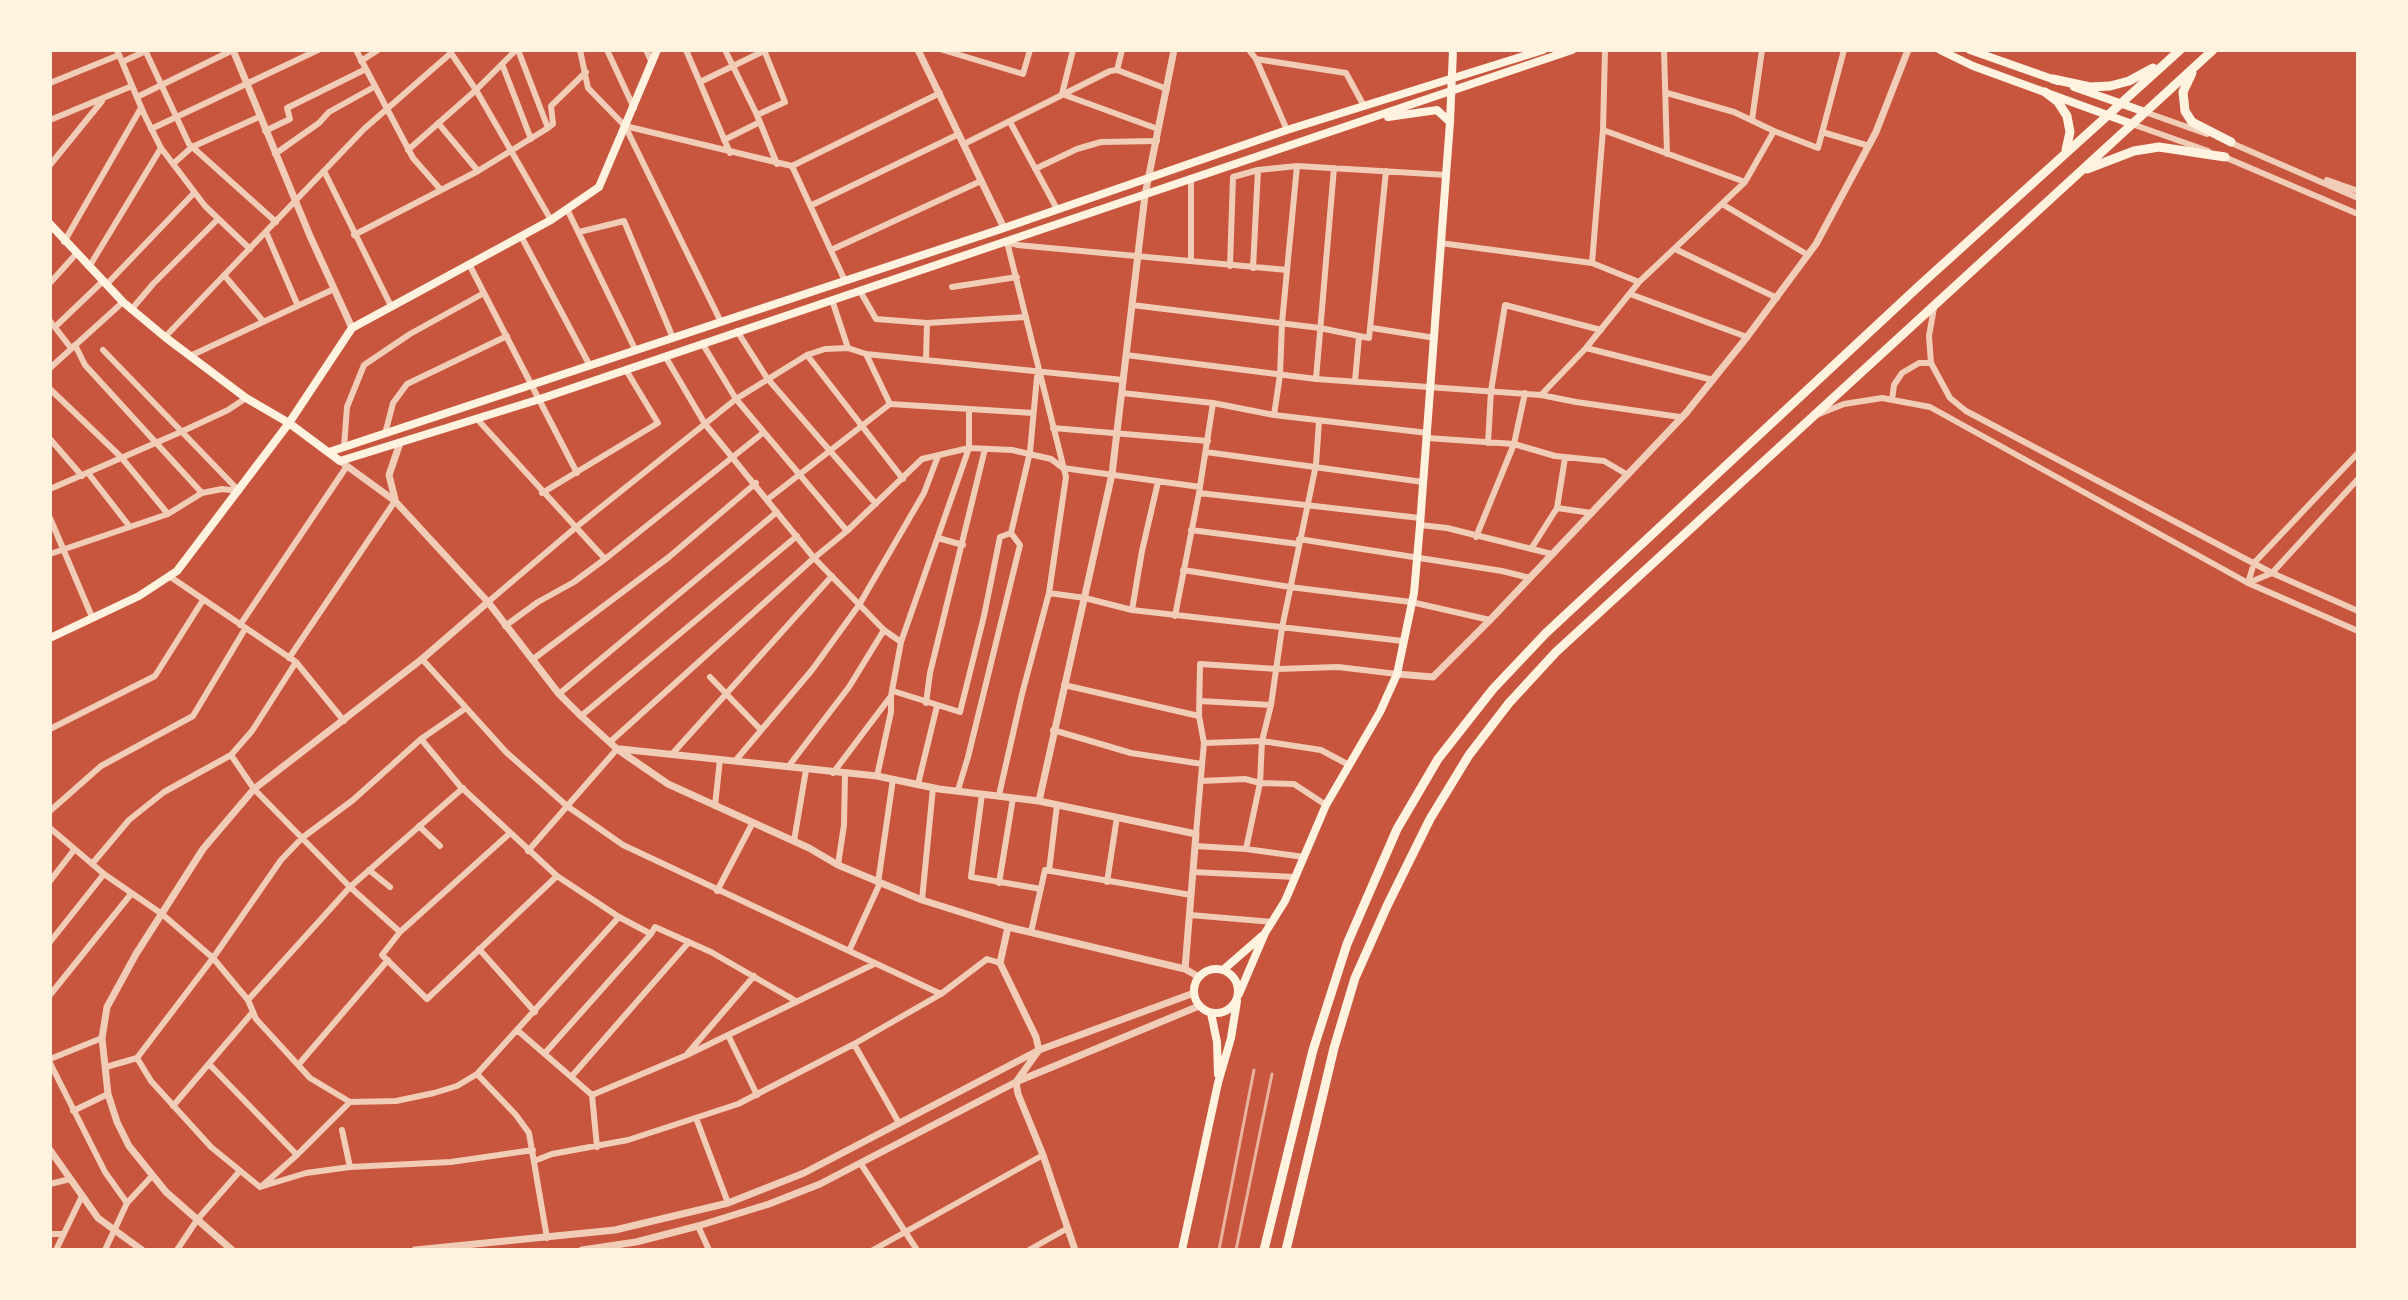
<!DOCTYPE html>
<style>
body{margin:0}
#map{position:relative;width:2408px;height:1300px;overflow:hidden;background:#c8553d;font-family:Montserrat,sans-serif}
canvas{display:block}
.frame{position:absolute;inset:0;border:52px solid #fff3e0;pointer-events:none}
</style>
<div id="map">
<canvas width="2408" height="1300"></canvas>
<div class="frame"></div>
</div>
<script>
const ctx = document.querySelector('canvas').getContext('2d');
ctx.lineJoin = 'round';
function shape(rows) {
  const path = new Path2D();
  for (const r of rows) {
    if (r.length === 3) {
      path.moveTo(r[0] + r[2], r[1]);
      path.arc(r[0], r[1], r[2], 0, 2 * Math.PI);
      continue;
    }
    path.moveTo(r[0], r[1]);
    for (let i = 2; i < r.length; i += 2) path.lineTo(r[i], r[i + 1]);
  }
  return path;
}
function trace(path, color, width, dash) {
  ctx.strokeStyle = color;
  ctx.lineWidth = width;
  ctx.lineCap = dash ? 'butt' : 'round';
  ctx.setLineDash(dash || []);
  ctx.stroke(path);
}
trace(shape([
 [117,50,144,114,161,148,205,206,250,249],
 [145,50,189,144,276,222],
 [356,50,413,158,441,190],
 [516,50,476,90,551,220],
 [518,50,548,128],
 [580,50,588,88,625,126,721,322],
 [607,50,634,108],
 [646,50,652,63],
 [686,50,730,153],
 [725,50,757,115,777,164],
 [943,50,1023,74,1030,50],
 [1073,50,1062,94,1158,129],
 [1249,50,1256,59,1346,73,1364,106],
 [1664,50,1667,154],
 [1256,59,1287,130],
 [361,61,378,50],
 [122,62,148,50],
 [502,64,531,139],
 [1117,70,1122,50],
 [700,82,766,50],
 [50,83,119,55],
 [1667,93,1734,112,1774,131,1818,148,1844,50],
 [137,97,233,50],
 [2145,112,2207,134],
 [757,115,785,102,764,50],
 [50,120,132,86],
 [1752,120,1762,50],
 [1010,122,1057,209],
 [438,123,478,171],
 [2132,124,2208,151],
 [625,126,792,166,940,93],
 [151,129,318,50],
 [1603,130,1745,182],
 [265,131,290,119,287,108,366,69],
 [1822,132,1869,146],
 [724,140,760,122],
 [2229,142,2358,198],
 [964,144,1110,71,1117,70,1167,89],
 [408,150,476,90,451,53],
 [275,154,319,123,329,112,374,87],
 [2222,156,2358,214],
 [173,164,192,147,259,117],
 [50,165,102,101],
 [792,166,845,281],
 [1035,169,1077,149,1101,142,1157,141],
 [325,173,391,306],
 [2327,180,2358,191],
 [1722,204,1808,255],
 [812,205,959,134],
 [567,209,636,351],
 [266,232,298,306],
 [579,232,624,221,673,338],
 [354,235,478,171,548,128,553,124,551,106,586,72],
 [521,236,590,366],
 [64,242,141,108],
 [1007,242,1017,245,1287,270],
 [1440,243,1592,263,1639,282],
 [1675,249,1777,298],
 [831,250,981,181],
 [1191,261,1191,178],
 [1592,263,1603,130,1605,50],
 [469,264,577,473],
 [1230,266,1233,177,1258,170,1297,166,1447,175],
 [89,267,161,148],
 [1253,268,1258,170],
 [224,275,263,321],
 [50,283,76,254],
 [106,285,194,193],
 [952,287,1017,277],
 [860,291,876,319,927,323,1026,317],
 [1630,294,1747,337],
 [832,300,848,348],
 [1132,305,1320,328,1369,338,1386,171],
 [1934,308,1929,336,1931,363,1950,398,1966,411,2272,573,2358,611],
 [131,310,153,284,218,219],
 [50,321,71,348],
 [55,327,102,282],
 [1372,328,1435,338],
 [737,331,767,378,876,504],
 [165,337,364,129,451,53,449,50],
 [702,343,736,399,847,531],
 [75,345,85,365,202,493],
 [1586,348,1713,380],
 [103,350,239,491],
 [866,354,890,404],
 [807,355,903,479],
 [1126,355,1316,379,1541,395,1576,402,1680,417],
 [190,356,334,289],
 [665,356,705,424,814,558,884,630,901,642,891,696,891,712,877,776],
 [926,360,927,323],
 [50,368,123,302],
 [1316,379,1334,168],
 [1355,381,1359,337],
 [50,389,121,457,168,514],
 [1122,393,1213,403,1274,415,1428,433],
 [1541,395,1586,348,1639,282,1745,182,1774,131],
 [1892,400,1894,385,1902,373,1919,363,1931,363],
 [1819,414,1844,404,1882,398,1930,407,2248,583,2358,631],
 [1274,415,1280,375,1282,323,1297,166],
 [477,419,605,559],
 [1053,428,1208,441],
 [385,434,393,403,407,384,507,336],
 [1427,438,1514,444,1555,456,1604,461,1628,475],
 [50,439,82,476],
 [1488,443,1491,391,1505,305,1601,330],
 [344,447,347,407,364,365,410,334,484,293],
 [1206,452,1423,482],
 [1565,458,1557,508,1592,513],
 [88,473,130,527],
 [50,489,183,431,228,410,246,398],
 [542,493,658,423,626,370],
 [1199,493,1420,518],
 [768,499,890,404,1033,413],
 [50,518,92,617],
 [1420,525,1447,528,1552,554],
 [1191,530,1298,544],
 [1476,537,1514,444,1525,393],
 [938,538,963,545],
 [1299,539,1502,571,1530,578],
 [1531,549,1557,508],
 [50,554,168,514,202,493,222,489,239,491],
 [1183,570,1290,587,1411,602,1490,620],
 [169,576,296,662,344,721],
 [2248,583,2254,563,2358,453],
 [2248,583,2272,573,2358,479],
 [1049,593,1085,598,1132,610,1403,641],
 [488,602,575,528,736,399,807,355,825,349,848,348,866,354,1123,380],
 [1132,610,1142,551,1158,482],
 [1175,616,1199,493,1213,403],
 [240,625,347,466],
 [505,626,538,602,574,582,609,556,764,432],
 [901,642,969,448,969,410],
 [289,658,395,501],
 [422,659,506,752,567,806,623,845,941,994],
 [532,660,669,557,756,483],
 [710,677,761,730],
 [1064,685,1199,716],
 [893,691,960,712,984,616,1000,537,1011,533,1030,452,1037,377],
 [559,694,777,512],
 [1200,701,1271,705],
 [926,703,930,673,985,449],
 [581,716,797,536],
 [50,729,155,676,203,600],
 [1053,730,1131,753,1202,764],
 [421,739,460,786,557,876,619,917,651,934,655,927,711,952,796,1001],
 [610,742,814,558,847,531,922,459,969,448,1012,450,1051,459,1063,468,1200,487],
 [1204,743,1262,741,1321,750,1349,765],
 [673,753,832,576],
 [231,755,254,789,350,887,400,932],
 [736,760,812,670,859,605,924,493,938,456],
 [788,767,849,687,884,630],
 [833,773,891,696],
 [1201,781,1245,779,1260,783,1294,784,1326,805],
 [918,784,937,706],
 [958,790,968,757,1020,545,1011,533],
 [982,794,971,877,1041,889],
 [999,795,1022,694,1049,593,1066,477,1007,242],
 [715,806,720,759],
 [50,811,101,766,193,716,245,629],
 [419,826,440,846],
 [50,828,104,874,162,914,213,958,248,1000,256,1019,310,1078,350,1102,396,1101,434,1093,457,1086,477,1074,619,917],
 [509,834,400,932,382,955,427,999,557,876],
 [1196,834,1204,743,1199,716,1200,664,1277,669,1338,667,1397,674],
 [794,841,806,770],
 [1195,846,1246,849,1304,857],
 [1246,849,1260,783,1262,741,1271,705,1282,628,1316,465,1319,421],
 [528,851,617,749],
 [92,864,129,820,164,792,231,755,252,731,296,662],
 [838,865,844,825,845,774],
 [369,870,390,887],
 [1049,871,1057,805],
 [1193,872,1295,877],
 [50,881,74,850],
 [1107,882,1117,817],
 [878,883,893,779],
 [999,883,1013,798],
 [717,891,752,824],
 [922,900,933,788],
 [1190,915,1273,922],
 [1031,932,1045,870,1191,895],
 [50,942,104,874],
 [479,949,535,1012],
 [849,951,880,883],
 [50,995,131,894],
 [248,1000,350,887,463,788],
 [517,1030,592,1095,597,1147],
 [728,1035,757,1095],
 [854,1044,899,1123],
 [545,1053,651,934],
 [688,1053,754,976],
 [50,1059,102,1038],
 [50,1063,105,1172,127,1203],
 [209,1064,297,1155],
 [299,1064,388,960],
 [106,1067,137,1058],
 [477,1074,516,1115,529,1133,547,1238],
 [572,1076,689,942],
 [592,1095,687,1055,874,964],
 [173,1106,252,1013],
 [73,1111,108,1094],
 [696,1118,728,1203],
 [342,1130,350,1167],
 [534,1161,552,1154,628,1140,738,1104,854,1044,941,994,987,959,1000,963],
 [861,1164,917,1250],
 [50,1184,70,1179],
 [263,1185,297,1155,350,1102],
 [260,1187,211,1147,151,1081,137,1058,213,958,281,860,302,838,353,800,421,739,466,708],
 [260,1187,306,1173,350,1167,451,1162,533,1150],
 [698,1226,709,1250],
 [50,1234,62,1234],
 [56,1250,82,1196],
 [105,1250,127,1203,152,1176],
 [177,1250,197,1220,239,1172],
 [873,1250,1043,1155],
 [1029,1250,1068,1228]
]), '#f1ccb7', 6);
trace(shape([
 [233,50,310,236,352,328],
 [918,50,1004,228],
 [340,461,395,501,488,602,559,694,581,716,617,749,668,784,809,848,838,865,922,900,1008,927,1185,969,1199,977],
 [395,499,389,475,400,443],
 [1397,674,1433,677,1490,620,1686,413,1747,337,1816,244,1876,132,1908,50],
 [620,749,877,776,939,789,1039,801,1196,834,1185,969],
 [1039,801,1112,474,1145,195,1174,50],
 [1008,927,1000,963,1036,1037,1039,1050,1016,1082,1018,1094,1043,1155,1075,1250],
 [50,1150,98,1218,142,1250],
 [232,1250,166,1192,129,1146,117,1122,108,1094,102,1038,107,1007,136,954,203,849,254,789,422,659,488,602],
 [415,1250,615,1230,728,1203,804,1173,1039,1050,1194,993],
 [582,1250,636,1242,698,1226,769,1204,820,1184,1016,1082,1199,1006]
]), '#f1ccb7', 7);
trace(shape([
 [1940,50,1973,66,2132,124],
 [1970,50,2058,81],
 [2074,87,2145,112],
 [1388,117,1437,110,1450,122],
 [50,224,123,302,165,337,246,398,289,423,340,461,540,399,1572,50],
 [329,452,1004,228,1287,130,1543,50],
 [50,638,139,596,177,571,289,423,352,328,551,220,599,187,657,50],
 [1216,991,22],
 [1223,970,1262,936],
 [1239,994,1265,933,1285,901,1326,805,1380,712,1397,674,1414,593,1420,525,1450,122,1453,50],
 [1211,1013,1217,1042,1218,1074],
 [1182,1250,1218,1083,1231,1038,1237,1001]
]), '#fff3e0', 8);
trace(shape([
 [2192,73,2183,92,2185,111,2192,122,2231,142],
 [2053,79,2090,87,2110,86,2129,81,2153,68],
 [2045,92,2058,102,2067,116,2070,132,2066,150],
 [2087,169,2134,151,2159,147,2225,157],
 [1264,1250,1313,1050,1347,944,1397,829,1438,759,1493,689,1546,633,1919,286,2180,50],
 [1286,1250,1334,1048,1355,978,1387,906,1430,819,1469,755,1509,703,1556,652,2213,50]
]), '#fff3e0', 9);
trace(shape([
 [1219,1250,1254,1070],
 [1236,1250,1272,1074]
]), '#e9b49f', 3);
</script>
